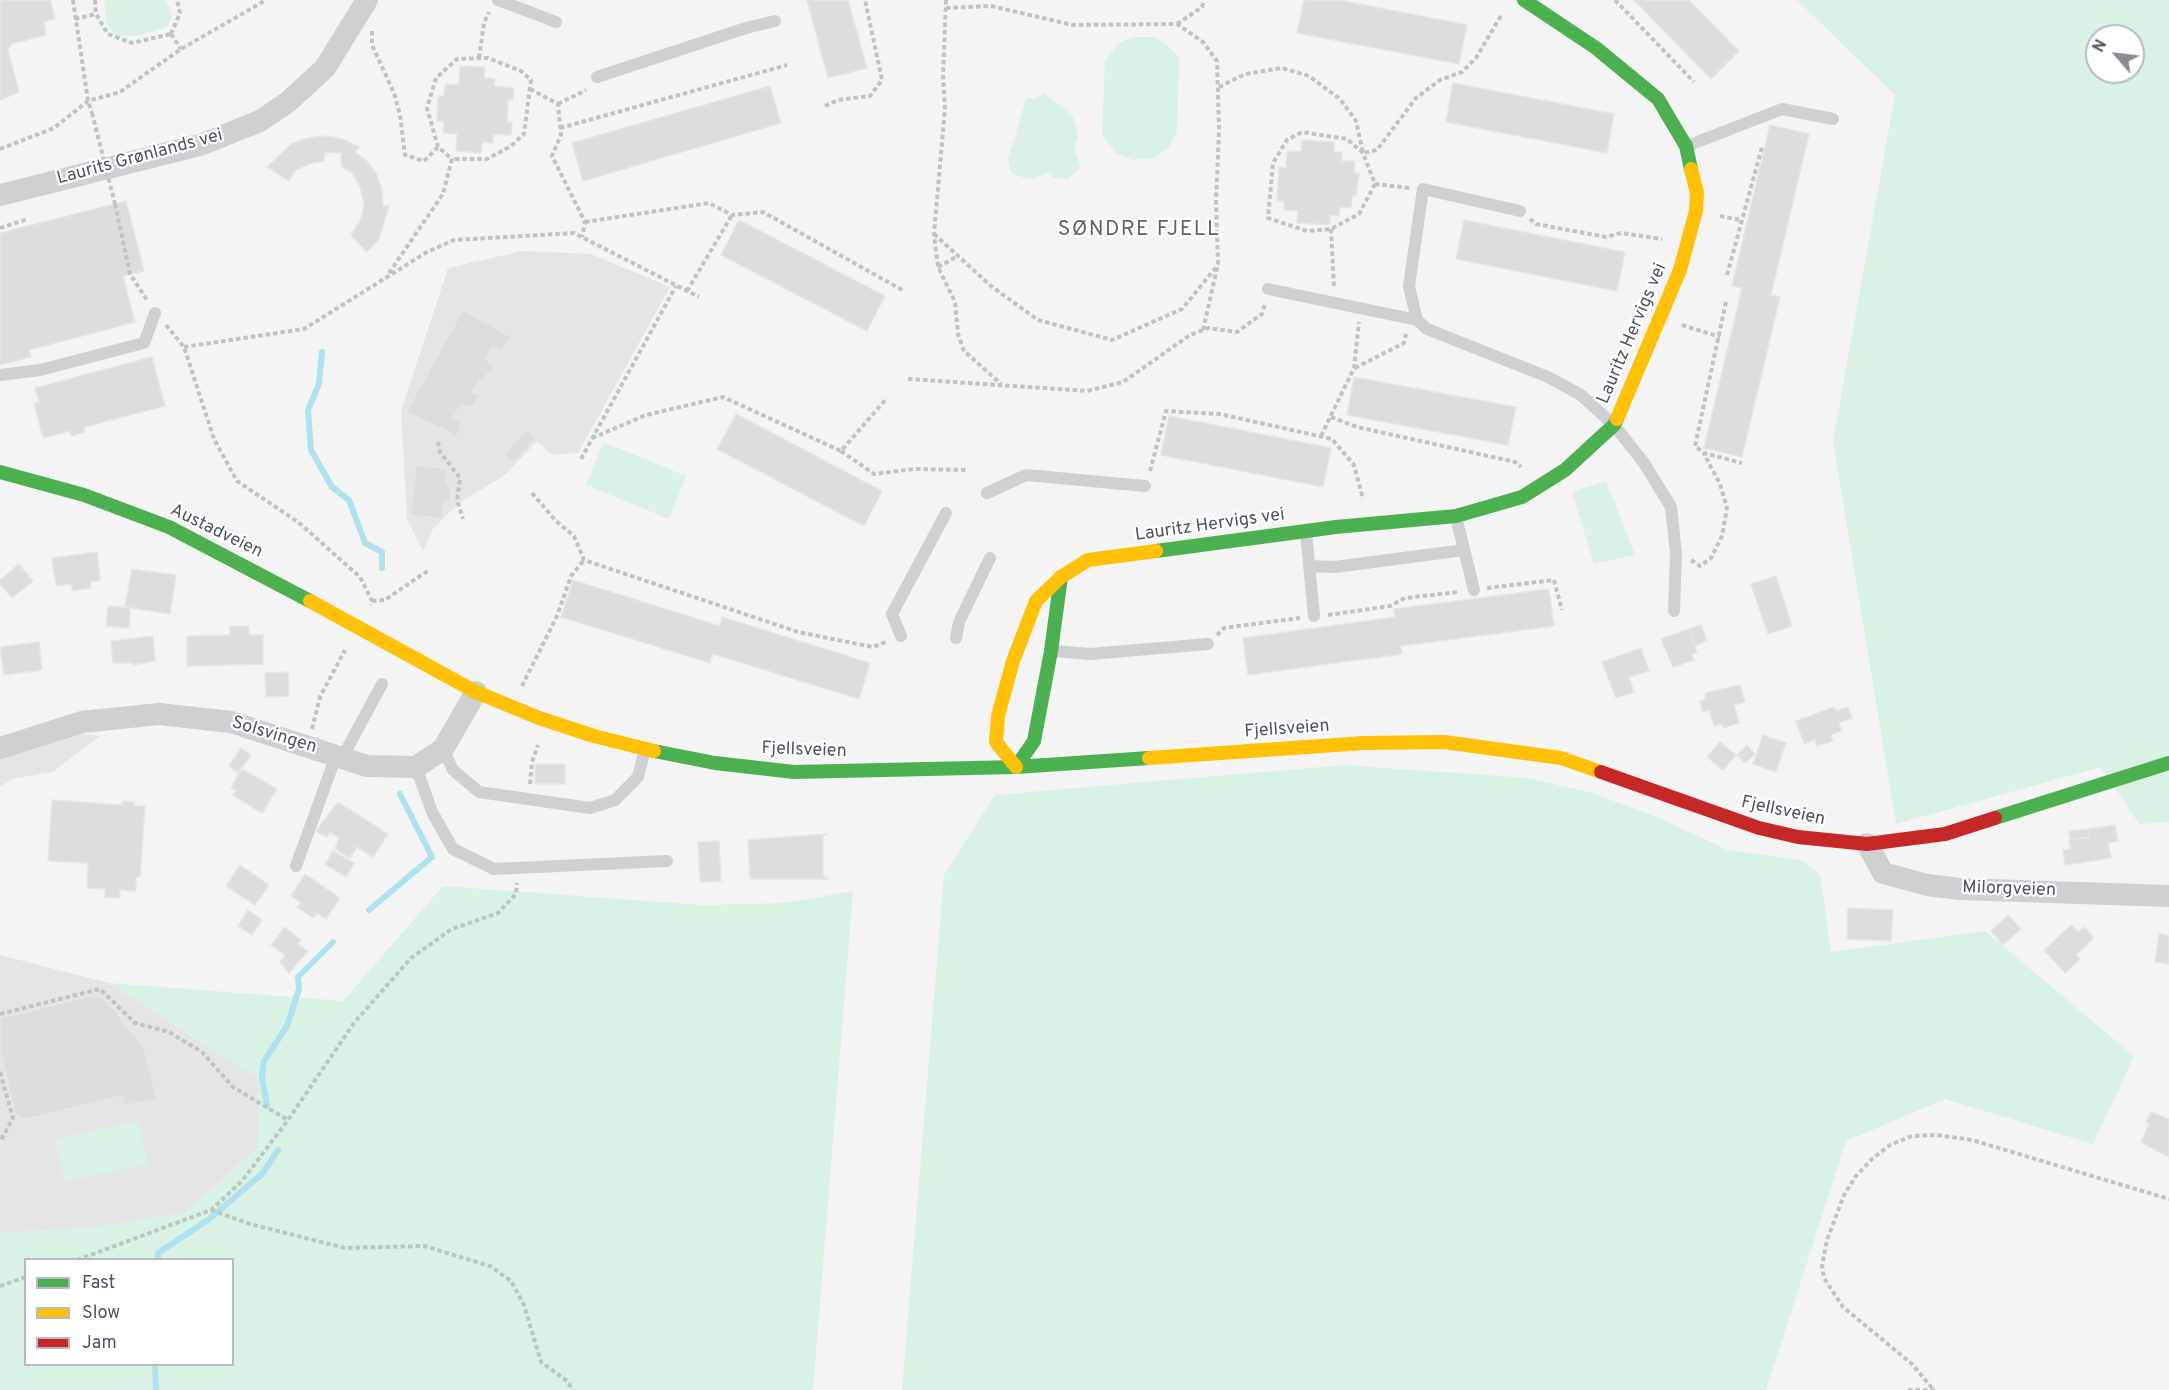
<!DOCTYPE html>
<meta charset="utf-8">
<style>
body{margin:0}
#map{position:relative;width:2169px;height:1390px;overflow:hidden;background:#f4f4f4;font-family:Overpass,sans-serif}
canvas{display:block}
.legend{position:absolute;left:24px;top:1258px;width:210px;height:108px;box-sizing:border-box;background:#fff;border:2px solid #b7bbc0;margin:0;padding:8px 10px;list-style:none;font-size:18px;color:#4a5661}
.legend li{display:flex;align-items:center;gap:12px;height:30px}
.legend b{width:30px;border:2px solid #b7bbc0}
.north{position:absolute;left:2085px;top:24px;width:60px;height:60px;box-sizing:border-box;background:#fff;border:2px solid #b7bbc0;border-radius:50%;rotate:298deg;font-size:16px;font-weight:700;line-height:24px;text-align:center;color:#4a5661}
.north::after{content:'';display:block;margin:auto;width:21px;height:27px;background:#868d94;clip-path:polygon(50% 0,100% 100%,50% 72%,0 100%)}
</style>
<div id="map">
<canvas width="2169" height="1390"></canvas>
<ul class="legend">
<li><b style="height:8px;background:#4caf50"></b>Fast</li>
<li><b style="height:8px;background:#ffc107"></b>Slow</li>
<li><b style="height:8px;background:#c62828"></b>Jam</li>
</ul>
<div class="north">N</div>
</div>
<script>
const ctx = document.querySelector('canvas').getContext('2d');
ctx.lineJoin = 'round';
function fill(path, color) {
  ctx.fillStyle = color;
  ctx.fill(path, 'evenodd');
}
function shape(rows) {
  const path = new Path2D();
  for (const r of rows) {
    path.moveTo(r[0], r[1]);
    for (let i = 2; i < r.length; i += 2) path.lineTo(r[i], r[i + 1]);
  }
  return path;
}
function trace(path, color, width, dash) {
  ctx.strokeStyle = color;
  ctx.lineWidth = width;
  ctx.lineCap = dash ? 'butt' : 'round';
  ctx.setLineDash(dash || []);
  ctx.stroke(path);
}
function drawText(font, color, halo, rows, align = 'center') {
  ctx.font = font + ' Overpass,sans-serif';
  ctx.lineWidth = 4.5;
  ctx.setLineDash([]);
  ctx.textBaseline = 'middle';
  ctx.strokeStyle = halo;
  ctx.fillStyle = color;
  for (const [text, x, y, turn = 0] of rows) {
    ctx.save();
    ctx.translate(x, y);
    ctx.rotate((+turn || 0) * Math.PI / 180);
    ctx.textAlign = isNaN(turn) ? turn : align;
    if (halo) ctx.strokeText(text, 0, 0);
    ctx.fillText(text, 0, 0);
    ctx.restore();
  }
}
fill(shape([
 [522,251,591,254,670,287,578,453,552,455,537,441,505,475,459,503,433,529,423,551,407,519,401,411,448,268],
 [64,732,100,736,53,772,12,779,0,787,0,756],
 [0,955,109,983,259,1079,258,1148,185,1212,96,1227,0,1233]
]), '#e6e5e6');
fill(shape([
 [104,0,164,0,168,4,172,17,167,27,137,36,118,36,107,26],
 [1797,0,2169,0,2169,822,2139,824,2101,767,1896,824,1833,441,1895,95],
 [2097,36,2133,36,2133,72,2097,72],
 [1133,37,1154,37,1166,44,1179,58,1177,131,1169,147,1154,158,1133,160,1117,154,1102,135,1105,61,1119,43],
 [1045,94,1072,115,1078,135,1074,148,1080,167,1069,179,1054,178,1048,173,1029,179,1012,174,1008,159,1027,97,1035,99],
 [603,442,686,476,669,519,586,485],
 [1606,481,1635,555,1594,564,1572,492],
 [1344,765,1528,778,1592,793,1652,815,1728,850,1801,860,1820,874,1831,952,1985,931,2134,1056,2093,1144,1945,1099,1846,1141,1766,1390,902,1390,944,875,995,795],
 [443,886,702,905,785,903,853,891,813,1390,0,1390,0,1233,96,1227,185,1212,258,1148,259,1079,109,983,343,1001],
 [26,1260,232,1260,232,1364,26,1364],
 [138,1120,148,1164,65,1182,55,1139]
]), '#d9f2e3');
trace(shape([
 [322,352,319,384,308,410,311,450,332,487,349,500,365,543,382,552,382,568],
 [369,910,432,857,400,794],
 [267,1106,262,1077,264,1061,287,1026,299,989,298,977,333,942],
 [158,1260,158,1253,208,1220,263,1173,278,1150],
 [155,1364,156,1390]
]), '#aee2f0', 6);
const building = shape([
 [0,0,50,0,55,19,44,22,46,35,11,44,8,50,19,92,0,100,0,0],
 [807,0,848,0,867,68,828,78,807,0],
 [1304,0,1340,0,1467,25,1459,64,1297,33,1304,0],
 [1634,0,1689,0,1739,51,1711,79,1634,0],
 [460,66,485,67,484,78,495,79,494,86,514,88,513,100,508,100,507,122,512,122,511,135,493,134,493,143,482,142,481,153,456,151,457,134,443,133,444,121,437,121,438,96,444,96,445,84,459,85,460,66],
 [1453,83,1614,114,1607,153,1446,122,1453,83],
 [770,86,781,123,583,181,572,143,770,86],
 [1770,125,1809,134,1771,295,1780,297,1742,457,1704,448,1742,288,1732,286,1770,125],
 [326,136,342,139,359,147,355,152,367,161,376,173,382,189,383,206,389,206,379,239,367,252,351,235,361,219,364,204,360,186,352,173,341,166,341,153,325,152,324,161,309,164,296,170,289,181,267,167,291,144,307,138,326,136],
 [1302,140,1334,142,1334,152,1342,152,1342,161,1355,161,1354,173,1359,174,1356,196,1352,196,1351,208,1340,207,1339,216,1330,215,1330,225,1297,223,1298,211,1284,210,1284,201,1277,201,1279,167,1286,168,1287,151,1301,152,1302,140],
 [126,201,144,271,123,276,135,322,29,350,31,357,0,365,0,233,126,201],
 [739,220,885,296,867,331,721,255,739,220],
 [1464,220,1625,252,1617,291,1456,259,1464,220],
 [463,310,511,337,501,350,492,347,486,360,494,366,483,380,480,378,472,392,478,396,472,407,461,405,454,417,462,423,457,436,406,412,463,310],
 [152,357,165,406,84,427,85,432,71,436,70,431,43,438,34,403,39,402,35,388,152,357],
 [1354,377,1516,407,1508,445,1347,415,1354,377],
 [736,414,882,491,864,526,717,449,736,414],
 [1169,416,1331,448,1323,487,1161,455,1169,416],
 [527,429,536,437,514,463,504,455,527,429],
 [416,465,447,469,446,485,451,485,450,502,444,501,442,519,410,515,416,465],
 [97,552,100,580,90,582,91,588,72,591,72,584,56,586,52,558,97,552],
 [19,564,33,581,12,598,0,584,0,580,19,564],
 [132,569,176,575,170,614,125,607,132,569],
 [1776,576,1792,626,1768,634,1751,584,1776,576],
 [573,580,720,626,722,617,870,663,859,699,713,654,710,663,561,617,573,580],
 [1549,589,1554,626,1401,646,1402,654,1248,675,1243,638,1395,617,1394,609,1549,589],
 [108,606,130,608,129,628,106,626,108,606],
 [1701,625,1707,640,1695,647,1689,629,1701,625],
 [230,626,249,626,249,635,263,635,263,664,187,666,187,636,230,635,230,626],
 [1689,629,1697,652,1692,654,1694,660,1673,667,1661,639,1689,629],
 [153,636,155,661,133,665,133,663,113,663,111,641,153,636],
 [39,642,42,670,4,675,0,647,39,642],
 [1641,648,1649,671,1629,677,1634,692,1616,698,1602,662,1641,648],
 [288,672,289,696,266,697,265,673,288,672],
 [1740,685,1745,702,1734,705,1739,723,1723,728,1722,724,1714,726,1709,710,1703,712,1700,701,1705,700,1705,693,1740,685],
 [1834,707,1836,711,1848,707,1852,718,1839,723,1842,731,1831,735,1833,741,1817,746,1815,740,1804,744,1796,721,1834,707],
 [1763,735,1786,743,1776,772,1753,764,1763,735],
 [1720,742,1736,755,1723,770,1707,757,1720,742],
 [1747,745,1755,754,1745,763,1737,755,1747,745],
 [241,748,251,755,238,773,229,766,241,748],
 [535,764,565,764,565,784,535,784,535,764],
 [242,769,277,789,262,813,233,795,236,790,231,788,242,769],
 [52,800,122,805,122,801,134,802,134,806,145,806,140,877,136,877,136,891,120,890,120,898,105,897,105,889,87,888,88,863,48,861,52,800],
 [338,802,388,834,373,857,357,847,350,858,335,849,339,838,330,832,327,837,316,831,338,802],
 [2115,825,2118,841,2108,843,2111,858,2065,865,2063,850,2071,849,2069,840,2089,837,2088,829,2115,825],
 [2088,829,2089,837,2070,840,2069,831,2088,829],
 [827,834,823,836,823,876,829,879,750,879,748,840,827,834],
 [719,841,721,881,700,882,698,842,719,841],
 [333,851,354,863,346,877,325,864,333,851],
 [240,865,269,885,255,905,226,886,240,865],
 [305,874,340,898,326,919,317,913,313,918,297,907,301,903,291,896,305,874],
 [1848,908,1893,910,1891,941,1847,939,1848,908],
 [248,910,262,920,252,935,238,926,248,910],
 [2008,915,2021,929,2003,945,1991,931,2008,915],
 [2071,925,2078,932,2084,927,2094,938,2076,955,2080,959,2065,973,2044,950,2071,925],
 [285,927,301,940,298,944,308,951,289,973,280,962,285,955,271,945,285,927],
 [2159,934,2169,936,2169,964,2155,962,2159,934],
 [91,996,99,996,107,1001,144,1047,157,1098,124,1106,122,1096,26,1119,20,1118,15,1113,0,1048,0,1018,91,996],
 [2151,1112,2169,1119,2169,1157,2141,1142,2149,1124,2146,1122,2151,1112]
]);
fill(building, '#ddddde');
trace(building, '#e5e6e7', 1.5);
trace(shape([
 [73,0,88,101,92,113],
 [95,0,96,14,108,34,132,43,171,34],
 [946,0,943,75,945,108,934,234,938,267,955,302,958,334,964,351,1001,384],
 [1615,0,1694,82],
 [946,8,991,6,1073,25,1177,24,1203,42,1217,61,1219,130,1216,201,1218,264,1203,330],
 [75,19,96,14],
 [1177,24,1202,7,1204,0],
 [372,31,372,45,394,93,400,115,405,155,424,161,438,147],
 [171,34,180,13,177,0],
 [171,34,181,49],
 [479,58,484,23,489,12],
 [1219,87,1245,74,1282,68,1309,76,1340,99,1356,121,1363,153,1377,150,1416,98,1440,80,1462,72,1476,58,1502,14],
 [530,89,558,104,561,135,552,156,585,222,582,237],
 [558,104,586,90],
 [825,106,838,100,870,96,882,80,865,0],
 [560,128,787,65],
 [0,149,54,128,88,101,120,92,181,49,266,0],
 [1375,184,1359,214,1331,229,1307,231,1268,218,1273,163,1287,140,1302,132,1347,139,1363,153,1375,184,1410,188],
 [115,204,130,274,147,300],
 [1720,216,1740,220],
 [1530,219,1536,224,1606,237,1621,233,1662,239],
 [585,222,709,203,732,215,763,212,904,291],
 [0,228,28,219],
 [1331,229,1334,288],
 [934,234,991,286,1038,320,1112,340,1182,309,1218,265],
 [938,267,958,256],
 [389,273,443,194,452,159,438,147,427,108,436,78,457,59,488,58,521,71,531,80,524,134,511,146,487,159,452,159],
 [1727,275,1762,147],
 [687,291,732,215],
 [1726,302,1695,446,1704,453,1742,463],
 [166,325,184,347,214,439,237,481,298,522,360,577,372,601,370,605],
 [1682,325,1720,337],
 [184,347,304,329,427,252,454,240,574,233,699,297],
 [1355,368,1404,343,1406,334],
 [908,379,1087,391,1123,382,1190,335,1208,328,1237,332,1262,314,1265,304],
 [1331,417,1357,427,1515,462,1521,467],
 [1321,436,1354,368,1359,322],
 [592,438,646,415,723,397,841,451,887,398],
 [438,442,440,452,460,478,457,500,463,519],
 [841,451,874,474,914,469,968,470],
 [581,459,676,286],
 [1150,471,1166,411,1220,414,1332,439,1354,465,1363,499],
 [532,493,556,521,574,536,584,560,798,632,873,647,888,641],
 [1691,560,1700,566,1711,558,1722,536,1727,508,1720,484,1704,454],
 [1487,588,1554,580,1562,610],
 [372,601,385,600,429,570],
 [1328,615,1390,606,1405,598,1458,592],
 [1217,635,1224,628,1300,618],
 [522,686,557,616,571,576,584,560],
 [312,729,320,697,345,650],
 [530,784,532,762,538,745],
 [0,1014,100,989,135,1023,169,1032,202,1052,233,1087,288,1120],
 [0,1072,13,1118,0,1142],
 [211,1210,250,1224,345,1248,424,1246,490,1266,511,1281,524,1305,541,1362,567,1381,573,1390],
 [77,1260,211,1210,242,1181,288,1120,354,1023,411,958,452,929,498,913,516,894,517,883],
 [0,1286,26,1277],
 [1932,1388,1912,1364,1843,1307,1824,1278,1822,1266,1827,1240,1844,1195,1856,1176,1872,1159,1890,1145,1912,1136,1937,1135,1972,1140,2169,1199],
 [1908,1390,1937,1390]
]), '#bcc7c4', 4, [4.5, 3]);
trace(shape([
 [498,0,556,22],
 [597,77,746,28,775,21],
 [1687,146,1782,109,1833,119],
 [1520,211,1423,189,1409,286,1417,320,1427,329,1548,377,1581,395,1614,425,1644,463,1671,507,1676,553,1674,611],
 [1268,289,1417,320],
 [0,375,40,370,144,343,155,313],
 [987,493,1026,475,1145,486],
 [1456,517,1474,590],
 [1306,532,1314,616],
 [1309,566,1335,567,1464,550],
 [901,636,892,614,946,513],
 [956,638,959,622,990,558],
 [1053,651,1090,654,1208,644],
 [443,749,453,770,479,792,590,808,615,800,638,777,645,749],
 [342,758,382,684],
 [416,767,432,812,453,849,494,869,667,861],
 [296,866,336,756]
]), '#ced0d2', 12);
trace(shape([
 [0,195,200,145,260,121,288,102,325,68,367,0],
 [0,748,82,722,159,714,231,722,367,766,416,767,443,749,476,692],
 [1867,844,1883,873,1927,885,1960,889,2169,896]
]), '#ced0d2', 22);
trace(shape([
 [1524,0,1596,48,1658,99,1686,146,1691,169],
 [0,472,84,495,169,527,310,601],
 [1156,551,1336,527,1456,516,1522,497,1565,470,1614,425,1617,419],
 [654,751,715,763,794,772,1016,767,1149,758],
 [1016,767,1034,741,1051,651,1061,577],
 [1995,818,2169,763]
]), '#4caf50', 14);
trace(shape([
 [1617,419,1680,270,1696,211,1697,193,1691,169],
 [310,601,476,692,539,718,594,736,654,751],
 [1149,758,1364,743,1444,742,1561,758,1601,772],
 [1016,767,996,742,998,716,1013,661,1036,601,1061,577,1088,560,1156,551]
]), '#ffc107', 14);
trace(shape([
 [1601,772,1759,828,1798,837,1867,844,1945,834,1995,818]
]), '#c62828', 14);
trace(shape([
 [92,113,115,204]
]), '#bcc7c4', 4, [4.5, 3]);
drawText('18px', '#4a5661', '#fff', [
 ["Laurits Grønlands vei",140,158,-15],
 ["Lauritz Hervigs vei",1633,334,-67],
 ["Lauritz Hervigs vei",1210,526,-8],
 ["Austadveien",216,532,26],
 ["Fjellsveien",1287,730,-4],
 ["Solsvingen",274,736,17],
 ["Fjellsveien",804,751,2],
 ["Fjellsveien",1783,812,12],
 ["Milorgveien",2009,890,2]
]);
ctx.letterSpacing = '1.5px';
drawText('21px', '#5f6368', '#fff', [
 ["SØNDRE FJELL",1139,231]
]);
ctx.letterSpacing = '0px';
</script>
